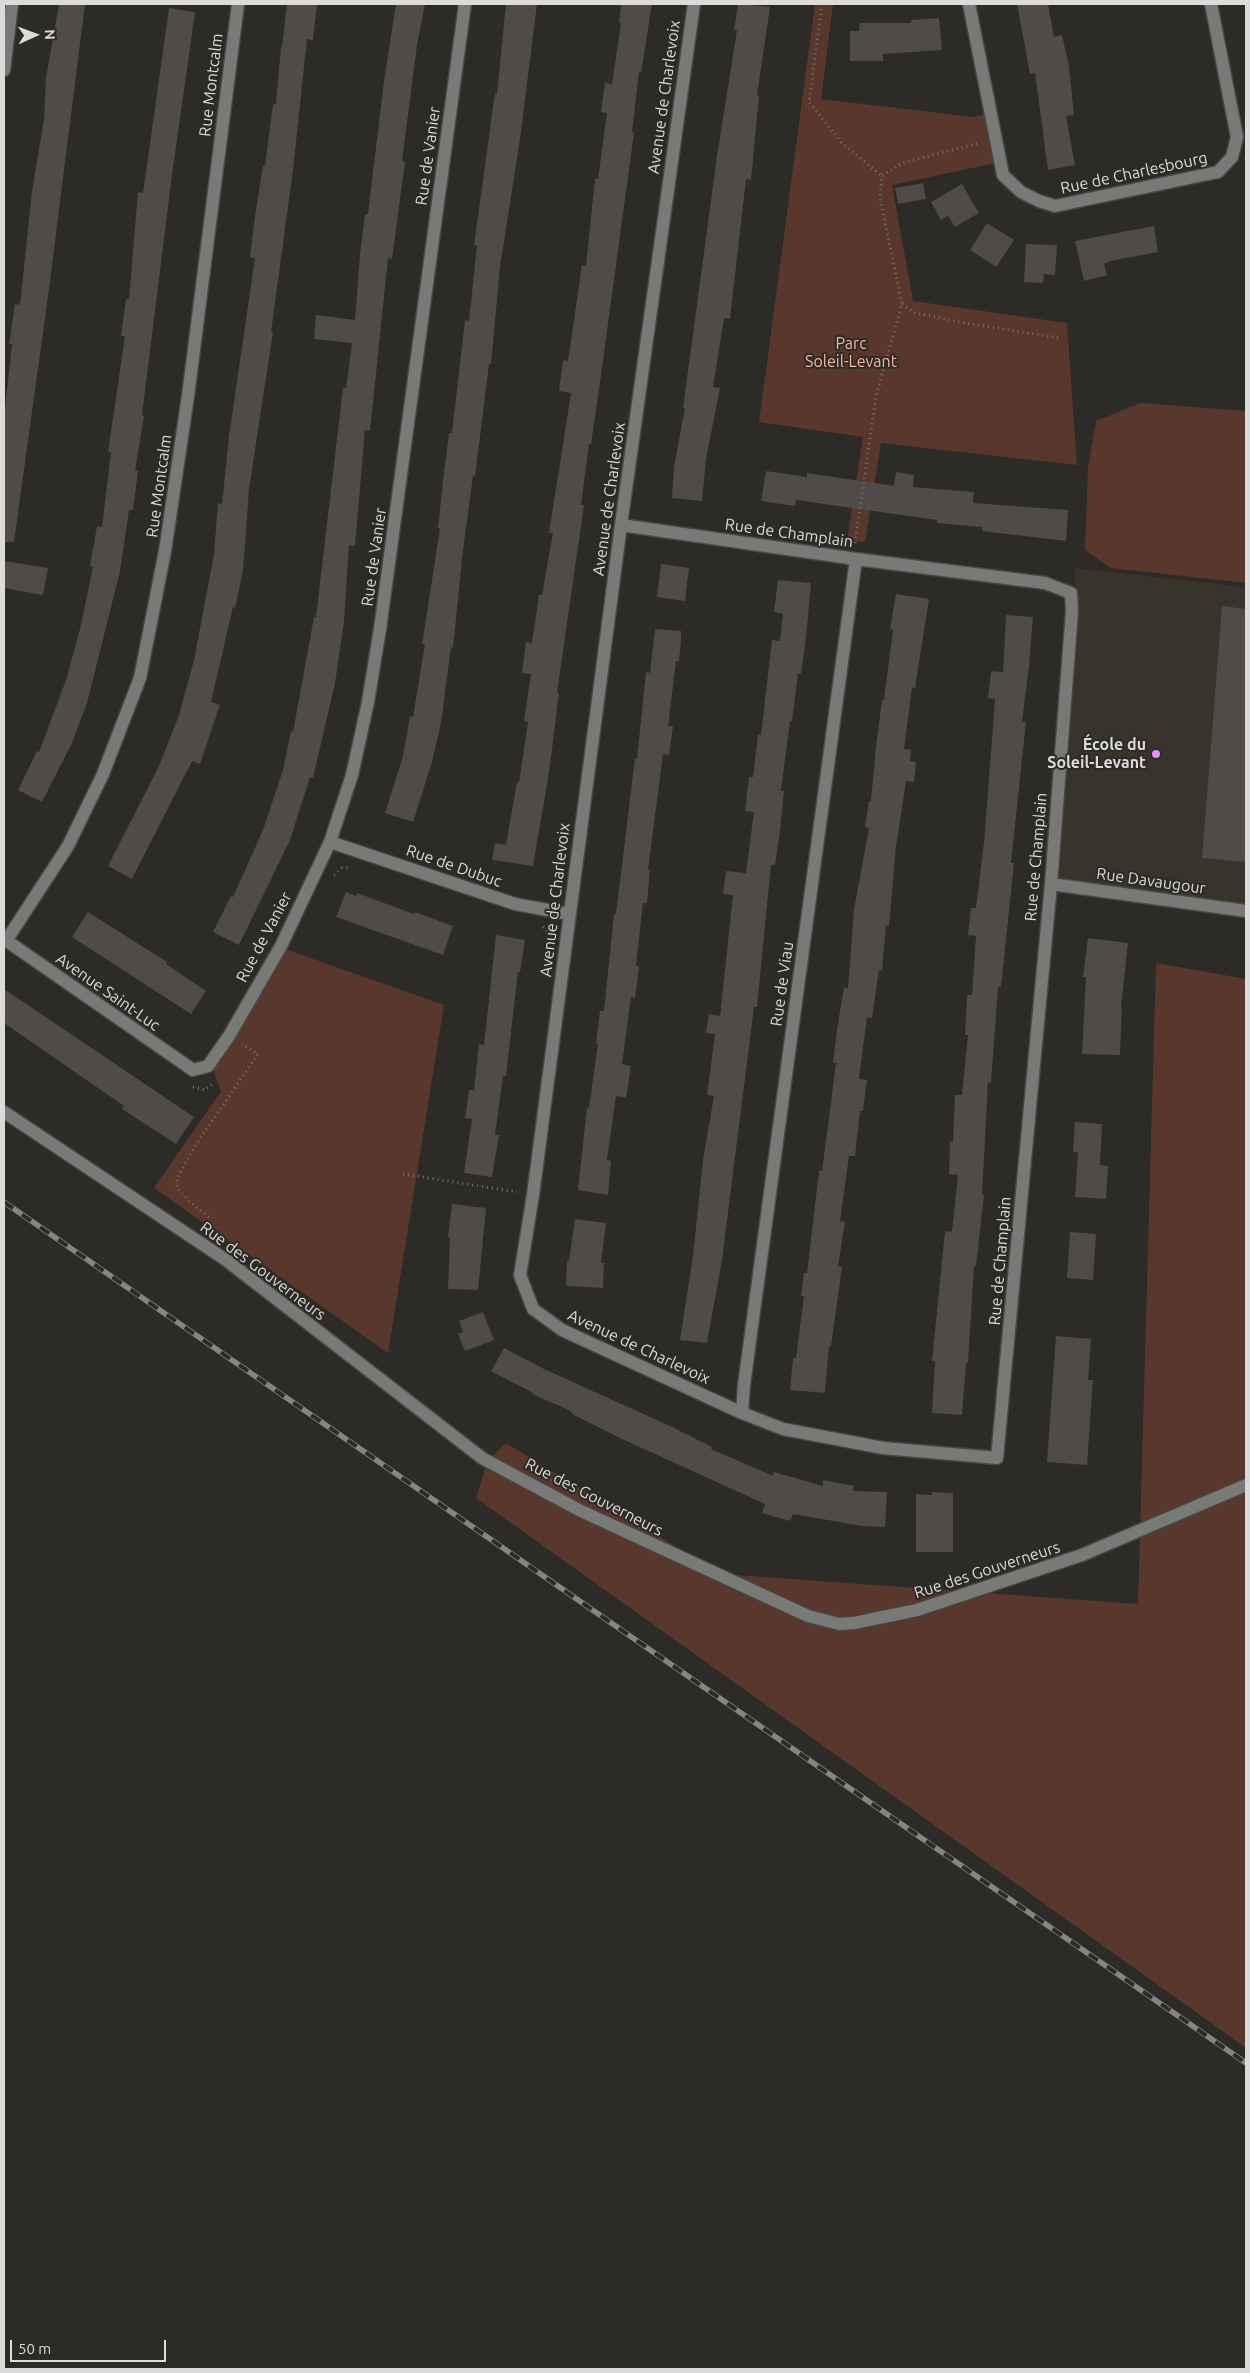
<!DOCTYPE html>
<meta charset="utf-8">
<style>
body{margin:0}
#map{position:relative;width:1250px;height:2373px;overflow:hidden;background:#2c2b27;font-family:Ubuntu,sans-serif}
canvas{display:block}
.frame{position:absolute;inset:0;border:5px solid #dcdbd9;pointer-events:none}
.north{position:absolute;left:10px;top:10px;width:50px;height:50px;-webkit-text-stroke:4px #2c2b27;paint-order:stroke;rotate:88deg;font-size:14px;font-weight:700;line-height:20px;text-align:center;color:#dcdbd9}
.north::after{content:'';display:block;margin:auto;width:18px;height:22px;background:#dcdbd9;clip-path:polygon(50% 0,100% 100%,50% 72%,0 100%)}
.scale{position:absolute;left:10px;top:2340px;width:156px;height:22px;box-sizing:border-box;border:2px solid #dcdbd9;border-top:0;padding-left:6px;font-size:15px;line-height:18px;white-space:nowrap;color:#dcdbd9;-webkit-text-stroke:4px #2c2b27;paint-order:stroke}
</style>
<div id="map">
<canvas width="1250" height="2373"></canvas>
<div class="frame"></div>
<div class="north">N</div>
<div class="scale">50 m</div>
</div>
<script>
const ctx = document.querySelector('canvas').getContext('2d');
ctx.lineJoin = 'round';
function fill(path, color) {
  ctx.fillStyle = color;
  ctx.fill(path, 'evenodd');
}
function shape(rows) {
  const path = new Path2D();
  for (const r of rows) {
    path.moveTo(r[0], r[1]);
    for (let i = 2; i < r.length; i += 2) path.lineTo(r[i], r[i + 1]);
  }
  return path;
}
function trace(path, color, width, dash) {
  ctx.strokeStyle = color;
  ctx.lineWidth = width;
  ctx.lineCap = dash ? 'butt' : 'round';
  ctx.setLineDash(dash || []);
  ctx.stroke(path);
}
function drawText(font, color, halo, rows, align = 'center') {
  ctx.font = font + ' Ubuntu,sans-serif';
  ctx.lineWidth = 4;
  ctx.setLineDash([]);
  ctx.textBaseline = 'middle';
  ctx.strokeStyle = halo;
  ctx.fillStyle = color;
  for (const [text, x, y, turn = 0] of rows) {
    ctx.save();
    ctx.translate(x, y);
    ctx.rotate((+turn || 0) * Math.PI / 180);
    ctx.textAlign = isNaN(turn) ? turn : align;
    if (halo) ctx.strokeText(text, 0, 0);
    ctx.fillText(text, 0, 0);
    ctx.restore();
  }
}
fill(shape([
 [1075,568,1246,587,1246,911,1057,885,1076,624]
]), '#38342c');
fill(shape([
 [815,4,833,4,821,99,973,117,994,112,1005,161,892,185,913,301,1067,323,1077,465,881,443,865,542,847,541,863,437,759,422],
 [1140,403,1246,411,1246,583,1111,568,1085,550,1088,467,1096,421],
 [285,949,444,1005,388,1353,154,1188,221,1091,213,1069],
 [1156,963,1246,979,1246,2048,476,1498,488,1460,506,1443,721,1574,1138,1604]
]), '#5a372c');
fill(shape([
 [59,4,85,4,49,289,14,542,4,542,4,417,12,344,9,344,15,304,20,305,32,191,44,119,46,78],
 [287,4,317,4,313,40,307,39,293,170,271,332,273,332,249,489,243,571,235,608,233,607,211,702,220,705,200,764,192,761,132,879,108,866,159,766,179,715,194,660,214,554,218,503,222,504,229,436,255,258,250,257,255,216,263,166,265,166,273,104,276,104,281,47,282,47],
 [396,4,425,4,417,45,402,161,405,162,392,259,388,258,370,431,365,430,355,546,349,545,344,622,335,683,313,778,310,777,290,840,239,945,213,932,231,896,233,897,263,830,283,770,291,731,293,732,314,617,316,617,343,388,346,388,352,343,314,339,316,315,355,320,360,255,365,214,368,214,384,81],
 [506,4,537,4,520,139,500,267,491,364,489,364,475,477,473,476,463,550,453,648,451,647,441,723,432,762,413,822,385,813,403,756,410,716,413,717,425,644,422,644,440,529,438,528,444,472,449,433,452,433,465,320,469,321,477,245,474,245,495,93,497,94],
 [621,4,652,4,641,73,639,72,632,132,634,133,598,397,591,444,589,444,581,505,584,505,557,693,559,693,549,773,533,866,492,860,495,843,506,845,517,782,519,782,528,722,524,721,531,674,522,673,526,642,532,643,539,595,542,595,553,533,549,533,571,393,559,391,563,360,568,361,582,265,586,266,595,179,598,179,607,113,601,112,605,83,612,84,621,23,619,23],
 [738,4,770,7,757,95,759,96,751,180,746,179,730,319,724,318,713,387,720,388,706,459,702,501,672,498,674,467,685,408,683,408,717,156,737,30,734,30],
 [1017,4,1048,4,1054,37,1062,35,1069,66,1074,115,1066,116,1075,165,1048,170,1035,73,1030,74],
 [169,8,195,12,172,175,142,415,144,416,135,471,138,471,133,510,129,510,120,571,87,703,72,743,42,802,18,790,37,751,39,752,66,680,80,629,93,567,90,566,97,526,102,527,111,452,108,452,125,336,121,336,126,299,129,299,138,192,143,193],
 [939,18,942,50,883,54,883,61,850,61,850,31,859,31,860,23,911,23,911,20],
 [923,183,926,199,898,204,895,188],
 [962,184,979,213,955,227,948,216,941,220,931,202],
 [987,223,1014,240,996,267,970,250],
 [1154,226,1158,252,1110,261,1104,264,1107,275,1084,281,1075,241],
 [1026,244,1057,245,1055,275,1044,274,1043,283,1024,282],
 [766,471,807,477,807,473,894,486,896,472,914,475,913,487,974,492,973,503,1068,510,1066,541,982,531,982,527,937,523,937,520,796,500,795,506,761,501],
 [4,561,48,568,43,595,4,588],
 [661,564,689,568,685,601,657,597],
 [778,580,811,583,806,638,801,674,798,673,792,721,790,721,781,791,784,791,780,831,775,865,771,865,757,1007,754,1007,722,1260,707,1343,680,1340,693,1256,703,1160,714,1096,707,1095,715,1034,706,1033,709,1014,720,1016,733,895,723,894,726,871,746,873,754,812,745,811,749,777,753,777,758,735,761,735,772,640,780,641,783,614,774,612],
 [896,594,929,599,915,688,912,687,904,749,911,750,910,761,916,762,914,782,906,781,896,847,889,926,886,925,882,970,879,970,872,1018,867,1017,859,1079,867,1080,863,1111,860,1111,855,1156,849,1156,840,1221,845,1222,838,1266,842,1267,831,1346,829,1346,825,1393,790,1390,793,1358,796,1358,804,1296,801,1296,804,1273,807,1273,819,1171,822,1171,828,1125,836,1063,833,1063,837,1029,844,988,848,988,854,910,869,828,865,827,869,801,871,801,876,747,882,700,884,700,893,630,890,629],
 [1222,606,1246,609,1246,862,1202,858],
 [1006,615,1033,617,1029,667,1022,722,1026,722,1011,863,1014,863,1001,987,998,987,991,1083,988,1082,982,1195,984,1195,976,1266,974,1266,968,1363,966,1363,962,1415,932,1413,935,1361,932,1361,945,1231,952,1232,958,1175,949,1174,950,1142,953,1142,955,1095,962,1095,968,1035,965,1035,967,995,972,995,976,936,968,935,971,908,976,908,984,842,995,699,988,698,991,671,1003,672],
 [655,629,681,631,681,639,679,661,676,661,668,726,673,726,669,755,663,754,648,870,650,870,647,903,643,903,636,966,639,966,635,998,631,997,622,1064,631,1066,626,1098,616,1096,607,1160,611,1161,608,1195,578,1190,587,1107,589,1108,598,1044,596,1044,600,1011,604,1011,614,914,616,914,635,758,637,759,646,672,650,673],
 [346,892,356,896,357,893,414,914,415,912,453,926,443,955,336,917],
 [88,912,167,962,166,964,206,991,191,1014,72,937],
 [496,935,525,940,520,972,518,972,506,1076,503,1076,495,1135,499,1135,492,1177,464,1173,472,1119,465,1118,469,1090,474,1090,479,1044,484,1045],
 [1088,938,1128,943,1121,1007,1122,1007,1120,1055,1082,1054,1086,977,1083,977],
 [4,989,194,1117,176,1144,122,1109,124,1106,4,1023],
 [1075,1122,1102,1124,1100,1165,1108,1166,1106,1199,1075,1197,1078,1152,1073,1152],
 [452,1204,486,1208,478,1290,448,1289,450,1238,448,1237],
 [575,1219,606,1223,601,1263,604,1263,603,1288,566,1286,567,1261,569,1261],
 [1070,1232,1096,1234,1093,1280,1067,1278],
 [483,1312,494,1340,465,1351,458,1334,463,1332,459,1321],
 [1056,1336,1091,1339,1088,1380,1093,1380,1087,1465,1047,1462],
 [504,1348,544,1369,670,1426,712,1447,711,1449,773,1476,774,1472,823,1486,823,1480,854,1486,853,1491,887,1492,885,1527,862,1526,793,1514,790,1521,762,1513,765,1504,620,1438,574,1415,569,1410,532,1394,533,1393,491,1371],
 [932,1492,953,1493,953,1552,916,1552,916,1494,932,1495]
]), '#4e4b48');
const minor = shape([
 [969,4,1003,175,1021,192,1039,201,1055,206,1218,172,1232,157,1237,137,1211,4],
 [4,70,12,4],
 [621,525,856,559,1045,583,1071,593,1072,611,1051,884,997,1458,883,1448,783,1429,742,1413,562,1330,533,1309,520,1275,533,1195,621,525,694,4],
 [330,842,515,904,569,914],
 [1051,884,1246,911],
 [4,939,193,1070,208,1066,229,1036,281,946,330,842,352,775,368,702,380,629,465,4],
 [6,941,68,846,103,774,140,678,165,551,188,396,238,4],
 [4,1112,226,1260,482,1458,579,1510,808,1616,839,1624,854,1623,917,1610,1082,1555,1246,1485],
 [742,1413,744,1385,856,559]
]);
trace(minor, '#484743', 15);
trace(shape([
 [822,4,809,102,841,142,882,176],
 [902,304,915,313,965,323,1060,338],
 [855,543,876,396,902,304,880,198,882,176,901,163,980,143],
 [334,875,342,868,351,867],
 [543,927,548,933],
 [193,1087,205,1090,214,1082],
 [403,1174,517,1192],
 [209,1217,189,1201,177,1188,177,1178,195,1146,258,1054,242,1044]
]), '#747370', 3, [1, 4]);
trace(minor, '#797977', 12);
const rail = shape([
 [4,1202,1246,2063]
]);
trace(rail, '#868582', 5.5);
trace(rail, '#2c2b27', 4, [11]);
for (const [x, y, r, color] of [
 [1156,754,5,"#ed8cfa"]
]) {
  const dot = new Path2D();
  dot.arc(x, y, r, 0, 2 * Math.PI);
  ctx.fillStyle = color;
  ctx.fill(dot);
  trace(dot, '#2c2b27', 2);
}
drawText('16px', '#dcdbd9', '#2c2b27', [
 ["Rue Montcalm",211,85,-83],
 ["Avenue de Charlevoix",664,97,-82],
 ["Rue de Vanier",428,156,-82],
 ["Rue de Charlesbourg",1134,173,-12],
 ["Rue Montcalm",159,486,-82],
 ["Avenue de Charlevoix",609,499,-82],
 ["Rue de Champlain",789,533,8],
 ["Rue de Vanier",374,557,-82],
 ["Rue de Champlain",1036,857,-85],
 ["Rue de Dubuc",454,866,19],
 ["Rue Davaugour",1151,881,8],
 ["Avenue de Charlevoix",555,900,-83],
 ["Rue de Vanier",264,937,-62],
 ["Rue de Viau",782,984,-82],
 ["Avenue Saint-Luc",108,992,35],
 ["Rue de Champlain",1000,1261,-85],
 ["Rue des Gouverneurs",263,1271,37],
 ["Avenue de Charlevoix",639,1347,25],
 ["Rue des Gouverneurs",594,1497,27],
 ["Rue des Gouverneurs",987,1570,-18]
]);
drawText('16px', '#f9b6a1', '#2c2b27', [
 ["Parc",851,344],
 ["Soleil-Levant",851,362]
]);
drawText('bold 16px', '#dcdbd9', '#2c2b27', [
 ["École du",1146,745],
 ["Soleil-Levant",1146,763]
], 'right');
</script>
